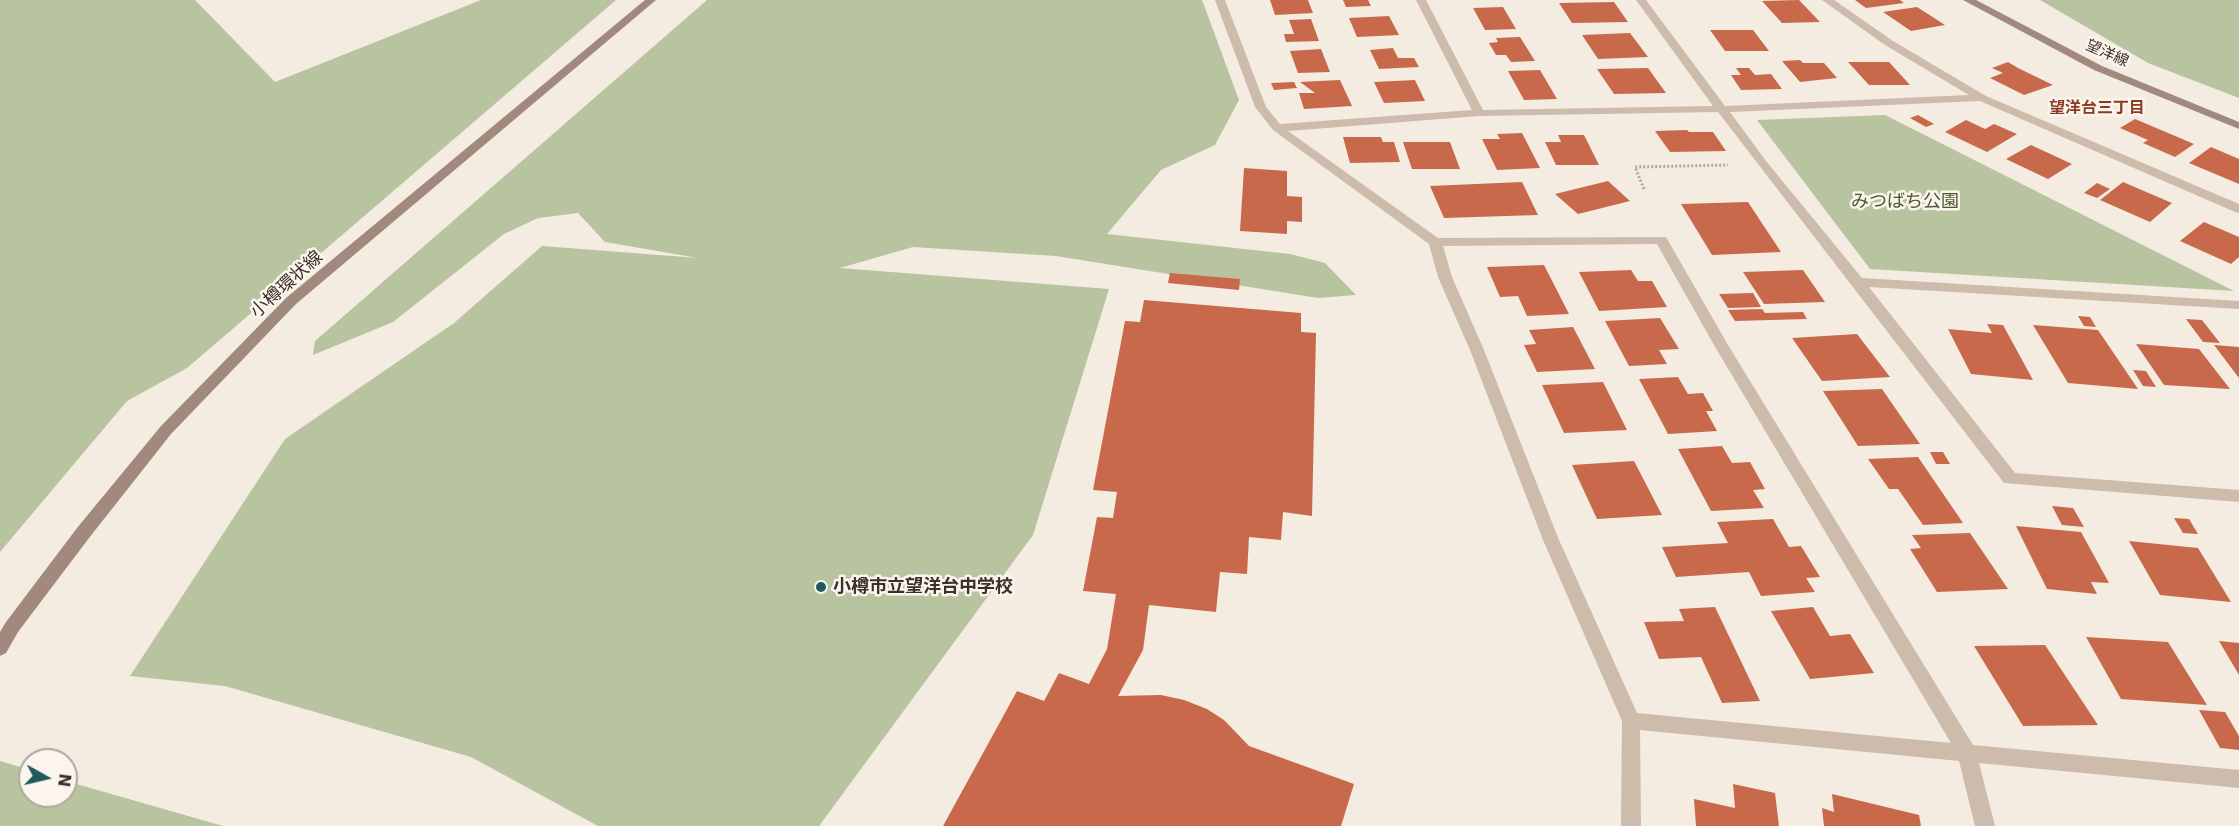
<!DOCTYPE html>
<meta charset="utf-8">
<style>
body{margin:0}
#map{position:relative;width:2239px;height:826px;overflow:hidden;background:#f4ebe1;font-family:"DejaVu Sans",sans-serif}
canvas{display:block}
.north{position:absolute;left:18px;top:748px;width:60px;height:60px;box-sizing:border-box;background:#fbf5ee;border:2px solid #aea6a0;border-radius:50%;rotate:98deg;font-size:16px;font-weight:700;line-height:24px;text-align:center;color:#3b302b}
.north::after{content:'';display:block;margin:auto;width:21px;height:27px;background:#1f5a5e;clip-path:polygon(50% 0,100% 100%,50% 72%,0 100%)}
</style>
<div id="map">
<canvas width="2239" height="826"></canvas>
<div class="north">N</div>
</div>
<script>
const ctx = document.querySelector('canvas').getContext('2d');
ctx.lineJoin = 'round';
function fillPath(path, color) { ctx.fillStyle = color; ctx.fill(path, 'evenodd'); }
const shape = rows => new Path2D(rows.map(r => 'M' + r).join(''));
function stroke(path, color, width, dash) { ctx.strokeStyle = color; ctx.lineWidth = width; ctx.lineCap = dash ? 'butt' : 'round'; ctx.setLineDash(dash || []); ctx.stroke(path); }
function write(font, color, halo, rows, align = 'center') {
  ctx.font = font + ' "DejaVu Sans","Noto Sans JP",sans-serif'; ctx.lineWidth = 5; ctx.setLineDash([]); ctx.textBaseline = 'middle'; ctx.strokeStyle = halo; ctx.fillStyle = color; for (const [text, x, y, turn = 0] of rows) {
    ctx.save(); ctx.translate(x, y); ctx.rotate((+turn || 0) * Math.PI / 180); ctx.textAlign = isNaN(turn) ? turn : align; if (halo) ctx.strokeText(text, 0, 0); ctx.fillText(text, 0, 0); ctx.restore();
  }
}
fillPath(shape([
 [0,0,195,0,275,82,481,0,616,0,187,368,127,401,0,552],
 [707,0,1202,0,1239,100,1215,145,1161,170,1107,234,1290,254,1325,263,1356,295,1318,298,1056,256,913,247,840,268,1109,289,1033,535,819,826,598,826,471,757,225,686,130,676,285,439,454,323,542,246,698,258,605,242,578,213,538,218,504,234,393,322,313,355,315,341],
 [2040,0,2239,0,2239,98,2148,63],
 [1885,115,2234,291,1870,269,1757,120],
 [0,761,30,770,30,796,66,796,66,781,223,826,0,826]
]), '#b8c4a0');
fillPath(shape([
 [1270,0,1308,0,1313,13,1275,15],
 [1343,0,1368,0,1371,6,1346,7],
 [1799,0,1820,22,1782,23,1762,1],
 [1855,0,1900,0,1904,3,1866,8],
 [1614,2,1628,22,1572,23,1559,3],
 [1503,7,1516,29,1485,30,1473,8],
 [1917,7,1945,25,1911,31,1883,12],
 [1389,16,1399,35,1357,37,1349,18],
 [1311,19,1319,41,1286,42,1284,34,1294,34,1289,20],
 [1710,30,1753,30,1769,51,1725,51],
 [1630,33,1648,57,1598,59,1582,35],
 [1520,37,1535,61,1511,62,1506,55,1496,55,1489,43,1498,42,1496,38],
 [1393,48,1398,58,1414,58,1419,67,1379,69,1370,50],
 [1321,49,1330,72,1298,73,1290,51],
 [1800,60,1803,63,1824,63,1837,78,1800,82,1782,61],
 [1848,62,1889,62,1910,85,1869,85],
 [2008,62,2018,68,2053,85,2024,95,1990,78,2003,73,1992,68],
 [1648,68,1666,93,1614,94,1597,69],
 [1736,68,1749,68,1755,75,1771,74,1782,89,1741,90,1731,75,1741,75],
 [1540,70,1557,99,1524,100,1508,71],
 [1340,80,1352,106,1304,109,1299,93,1315,93,1300,82],
 [1415,80,1425,101,1384,103,1374,82],
 [1294,82,1297,88,1274,90,1271,83],
 [1918,115,1934,124,1926,127,1910,118],
 [2135,119,2194,144,2175,157,2143,143,2148,140,2120,128],
 [1966,120,1985,129,1994,124,2017,134,1987,152,1945,132],
 [1687,130,1689,132,1713,132,1726,151,1670,152,1655,131],
 [1522,133,1540,168,1497,170,1482,139,1500,139,1497,134],
 [1558,135,1584,135,1599,165,1556,165,1545,142,1561,142],
 [1343,137,1381,137,1383,142,1394,142,1400,162,1350,163],
 [1403,142,1450,142,1460,169,1412,169],
 [2031,145,2072,164,2048,179,2006,159],
 [2211,147,2239,159,2239,184,2189,163],
 [1244,168,1287,171,1287,196,1302,197,1302,222,1287,221,1287,234,1240,231],
 [1608,181,1630,201,1578,214,1555,194],
 [1522,182,1538,215,1444,218,1430,186],
 [2123,182,2172,203,2150,222,2100,200],
 [2097,183,2110,189,2097,198,2084,193],
 [1748,202,1781,252,1712,255,1681,204],
 [2204,222,2239,237,2239,257,2231,264,2180,241],
 [1544,265,1569,314,1527,316,1518,296,1500,297,1487,267],
 [1631,270,1638,281,1652,281,1667,307,1599,311,1579,272],
 [1803,270,1825,302,1764,304,1743,272],
 [1170,273,1240,279,1239,290,1168,283],
 [1753,293,1761,307,1728,308,1719,294],
 [1144,300,1301,313,1301,332,1316,333,1312,516,1283,512,1281,540,1249,537,1247,574,1220,572,1216,612,1149,605,1143,650,1118,696,1161,695,1184,700,1207,709,1224,720,1249,746,1354,784,1341,826,943,826,1017,691,1044,701,1059,673,1089,684,1107,649,1116,594,1083,591,1097,517,1113,518,1117,492,1093,490,1125,321,1140,322],
 [1762,309,1765,313,1803,312,1807,319,1735,321,1728,310],
 [2078,316,2090,317,2096,327,2084,326],
 [1660,318,1679,349,1659,350,1667,364,1629,366,1605,321],
 [2186,319,2202,320,2220,343,2203,342],
 [1987,324,2003,325,2033,380,1971,374,1948,329,1992,333],
 [2033,325,2098,330,2138,389,2068,383],
 [1573,327,1595,369,1537,372,1524,345,1536,344,1529,330],
 [1857,334,1890,377,1822,381,1792,338],
 [2136,344,2199,349,2230,389,2164,385],
 [2214,345,2239,347,2239,378],
 [2133,370,2146,371,2156,387,2143,386],
 [1678,377,1688,394,1703,393,1713,411,1706,411,1717,431,1668,434,1639,379],
 [1603,382,1627,430,1564,433,1542,385],
 [1882,389,1920,444,1858,446,1823,391],
 [1722,446,1732,463,1750,462,1765,489,1753,490,1764,508,1711,511,1678,449],
 [1930,452,1943,452,1950,464,1936,464],
 [1918,457,1963,523,1923,525,1898,489,1889,489,1868,459],
 [1634,461,1662,515,1597,519,1572,465],
 [2052,506,2073,508,2084,527,2062,525],
 [2174,518,2189,519,2198,534,2183,533],
 [1773,519,1789,547,1801,546,1820,577,1806,578,1815,592,1761,596,1749,572,1676,577,1662,547,1728,543,1717,522],
 [2016,526,2081,532,2109,583,2091,582,2097,594,2047,589],
 [1970,533,2008,589,1937,592,1910,549,1921,548,1912,535],
 [2129,541,2198,548,2231,602,2160,595],
 [1715,607,1760,701,1722,703,1701,657,1659,659,1644,622,1684,621,1679,609],
 [1813,607,1830,636,1850,634,1874,673,1810,679,1771,611],
 [2086,637,2168,642,2207,705,2121,699],
 [2219,641,2239,643,2239,675],
 [2045,645,2098,725,2023,726,1974,646],
 [2199,710,2225,712,2239,736,2239,750,2220,748],
 [1733,784,1775,793,1779,826,1696,826,1694,799,1735,808],
 [1832,794,1919,815,1921,826,1824,826,1822,808,1834,812]
]), '#c8694b');
stroke(shape([
 [1644,189,1635,167,1728,165]
]), '#b9a596', 3, [2, 2]);
fillPath(shape([
 [1215,0,1225,0,1266,107,1280,124,1472,110,1416,0,1426,0,1483,110,1713,106,1636,0,1646,0,1725,106,1969,95,1885,45,1822,0,1834,0,1893,41,1986,96,2239,204,2239,213,2235,212,1980,101,1730,112,1766,161,1862,278,2239,301,2239,309,1869,287,2015,473,2239,490,2239,502,2004,483,1718,112,1479,116,1288,131,1438,238,1666,237,1728,345,1973,745,2239,770,2239,788,1979,763,1995,826,1975,826,1959,761,1640,730,1641,826,1621,826,1622,721,1543,540,1470,350,1438,277,1429,244,1273,130,1255,107,1215,0],
 [1657,244,1714,345,1951,743,1637,713,1559,540,1484,350,1452,277,1443,246,1657,244]
]), '#cdbbac');
fillPath(shape([
 [645,0,656,0,296,304,171,434,89,538,18,632,6,653,0,656,0,632,6,622,77,528,161,426,286,298,645,0],
 [1963,0,1976,0,2102,66,2239,122,2239,129,2094,70,1963,0]
]), '#a18a7d');
for (const [x, y, r, color] of [
 [821,587,6,"#1f5a5e"]
]) { const dot = new Path2D(); dot.arc(x, y, r, 0, 2 * Math.PI); ctx.fillStyle = color; ctx.fill(dot); stroke(dot, '#fbf5ee', 2); }
write('15px', '#3b302b', '#fbf5ee', [
 ["望洋線",2107,54,24]
]);
write('bold 16px', '#8c3b22', '#fbf5ee', [
 ["望洋台三丁目",2097,109]
]);
write('18px', '#4a5a2e', '#fbf5ee', [
 ["みつばち公園",1905,202]
]);
write('18px', '#3b302b', '#fbf5ee', [
 ["小樽環状線",287,285,-42]
]);
write('bold 18px', '#3b302b', '#fbf5ee', [
 ["小樽市立望洋台中学校",833,587]
], 'left');
</script>
